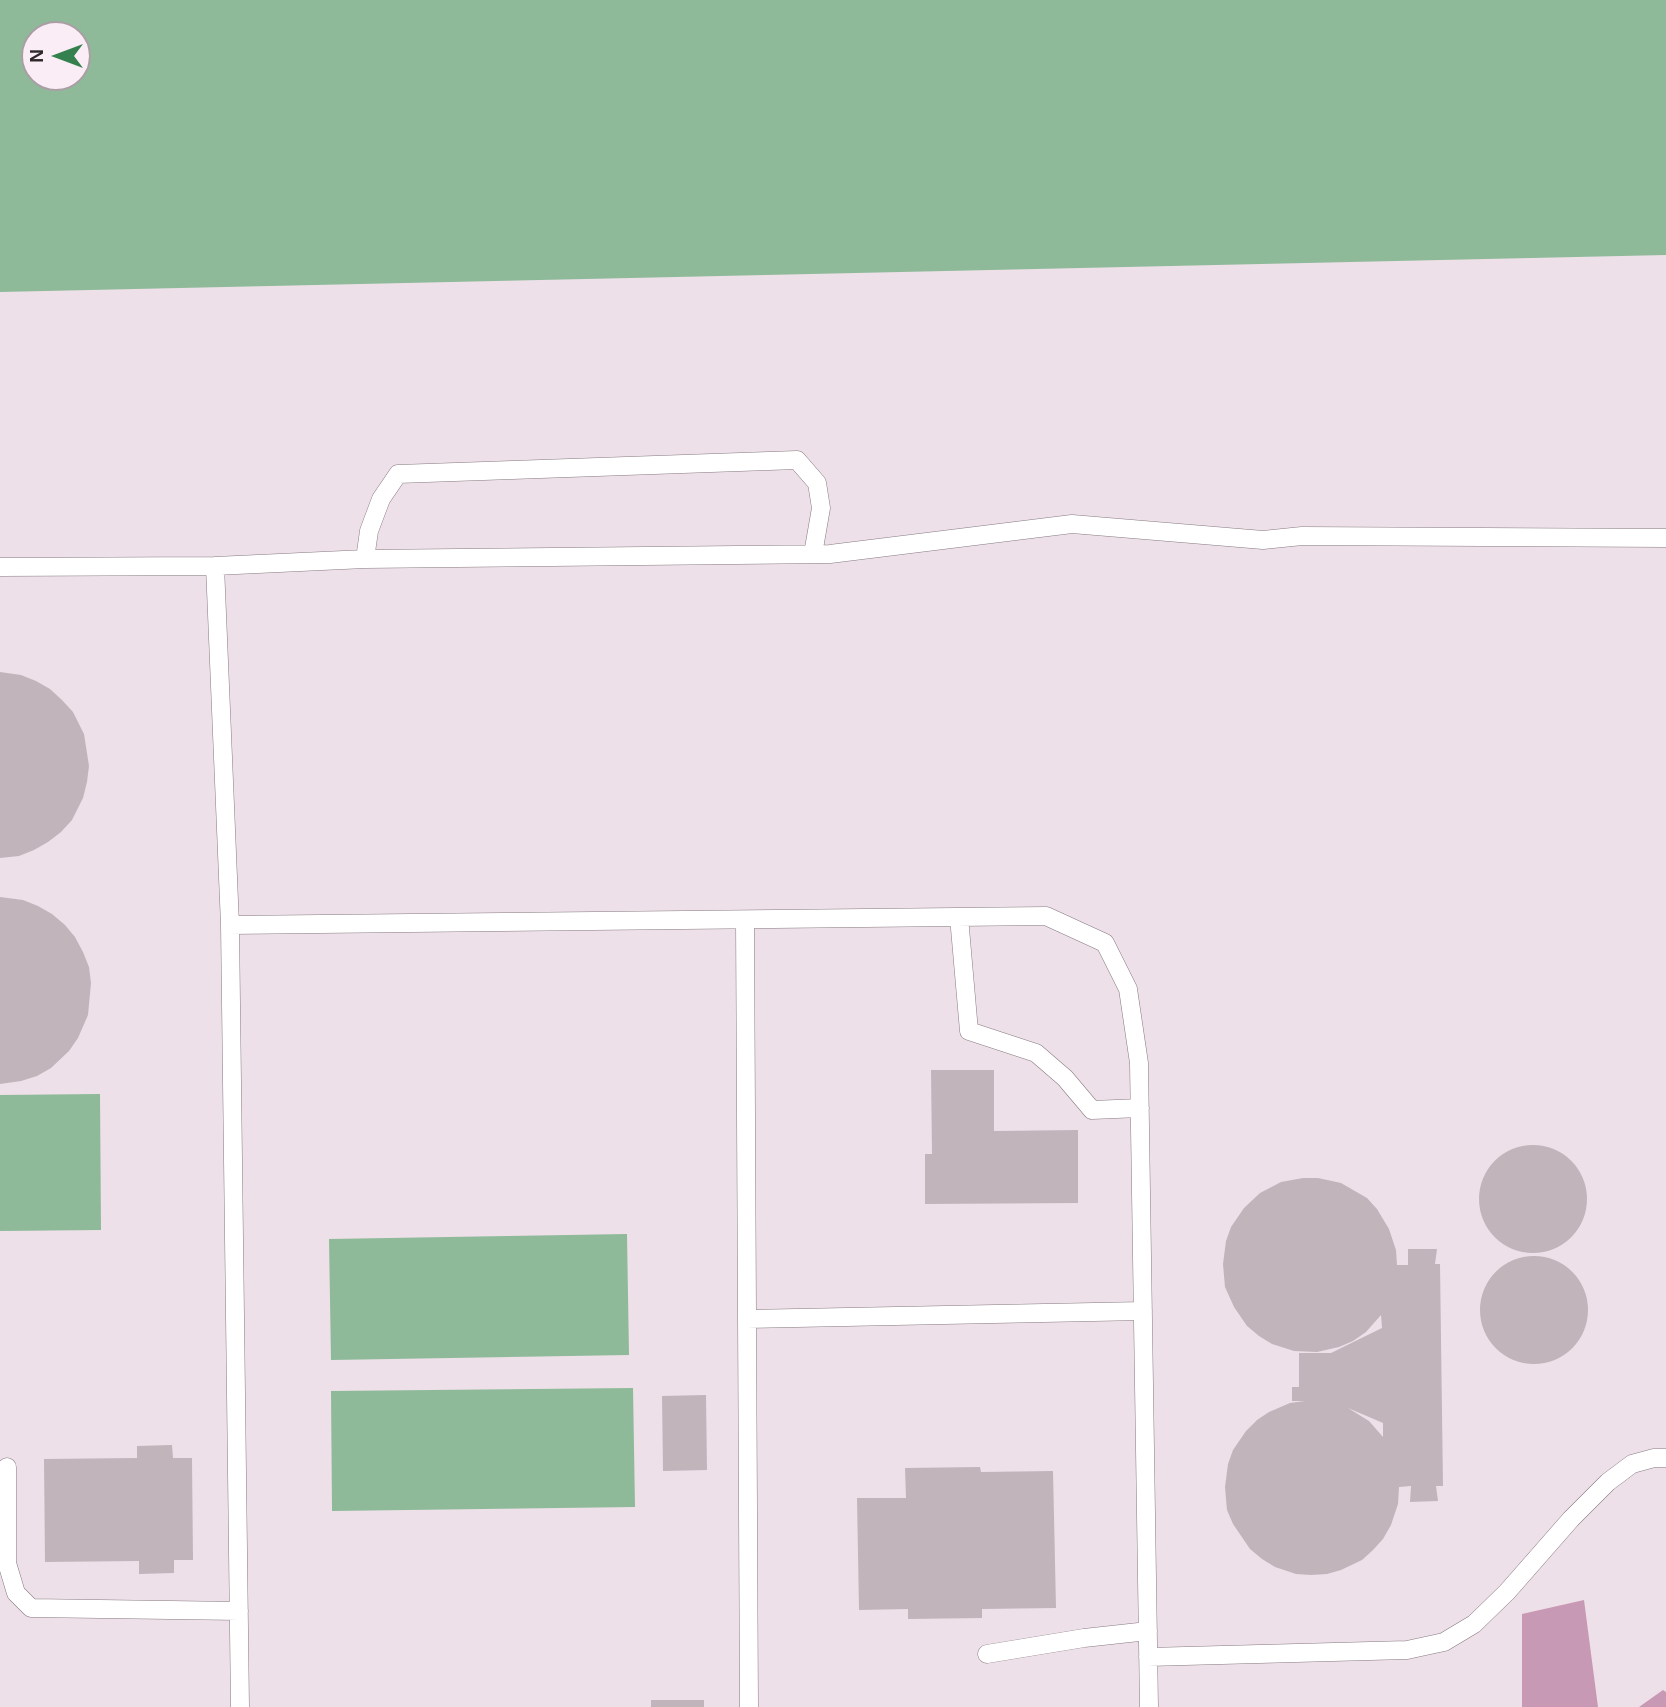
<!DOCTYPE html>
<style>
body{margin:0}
#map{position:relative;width:1666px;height:1707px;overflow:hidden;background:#eee0e8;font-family:Helvetica,sans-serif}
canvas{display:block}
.north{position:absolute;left:21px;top:21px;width:70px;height:70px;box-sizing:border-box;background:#fbedf5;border:2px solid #a99ea4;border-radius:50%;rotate:270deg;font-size:19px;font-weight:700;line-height:28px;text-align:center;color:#2e282b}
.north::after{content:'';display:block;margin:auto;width:24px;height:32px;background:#34804e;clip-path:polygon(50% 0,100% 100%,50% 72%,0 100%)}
</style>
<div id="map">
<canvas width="1666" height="1707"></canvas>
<div class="north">N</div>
</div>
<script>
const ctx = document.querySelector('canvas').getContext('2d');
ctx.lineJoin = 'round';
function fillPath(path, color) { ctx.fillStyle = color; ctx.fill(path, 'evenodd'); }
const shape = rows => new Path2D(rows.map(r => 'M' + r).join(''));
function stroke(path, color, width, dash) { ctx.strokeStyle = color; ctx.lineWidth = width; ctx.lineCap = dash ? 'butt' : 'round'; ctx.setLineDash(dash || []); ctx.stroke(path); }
fillPath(shape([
 [1584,1600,1598,1707,1522,1707,1522,1614],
 [1663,1690,1666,1692,1666,1707,1639,1707]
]), '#c899b4');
fillPath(shape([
 [0,0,1666,0,1666,255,0,292],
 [35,35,77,35,77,77,35,77],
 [100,1094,101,1230,0,1231,0,1095],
 [627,1234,629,1355,331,1360,329,1239],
 [633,1388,635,1507,332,1511,331,1391]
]), '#8eba99');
fillPath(shape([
 [0,672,21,675,36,681,50,689,62,700,73,712,84,734,89,766,87,782,83,798,72,820,61,832,48,842,34,850,19,856,0,858],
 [0,897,23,900,38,906,52,914,65,925,75,937,83,952,89,967,91,983,88,1015,78,1038,69,1051,51,1068,37,1076,21,1081,0,1084],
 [931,1070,994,1070,994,1131,1078,1130,1078,1203,925,1204,925,1154,932,1154],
 '1479 1199a54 54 0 1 1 108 0a54 54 0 1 1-108 0Z',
 [1303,1178,1318,1178,1341,1183,1367,1198,1377,1209,1389,1229,1396,1250,1397,1265,1408,1265,1408,1249,1437,1249,1435,1264,1440,1264,1443,1486,1436,1486,1438,1501,1410,1502,1411,1486,1399,1487,1398,1504,1391,1525,1383,1539,1373,1550,1362,1560,1341,1570,1327,1574,1311,1575,1296,1574,1275,1567,1262,1559,1250,1549,1233,1524,1227,1510,1225,1487,1228,1464,1233,1450,1246,1431,1257,1420,1269,1412,1290,1403,1305,1401,1292,1401,1292,1387,1299,1387,1299,1353,1331,1353,1382,1328,1381,1315,1366,1332,1353,1341,1339,1347,1317,1352,1294,1351,1272,1344,1259,1336,1247,1326,1234,1307,1225,1287,1223,1264,1226,1241,1231,1227,1244,1208,1260,1193,1281,1182],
 [1348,1408,1383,1423,1383,1437,1369,1421],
 '1480 1310a54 54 0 1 1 108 0a54 54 0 1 1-108 0Z',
 [706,1395,707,1470,663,1471,662,1396],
 [172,1445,173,1458,192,1458,193,1560,174,1560,174,1573,139,1574,139,1561,45,1562,44,1459,137,1458,137,1446],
 [980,1467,981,1472,1053,1471,1056,1608,982,1609,982,1618,908,1619,908,1609,859,1610,857,1498,906,1498,905,1468],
 [651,1700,704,1700,704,1707,651,1707]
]), '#c1b4bb');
const lane = shape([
 [365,559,369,531,381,499,398,474,797,460,817,483,821,508,813,554],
 [215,566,365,559,830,554,1072,524,1263,540,1302,536,1666,538],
 [0,567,215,566,230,925,240,1707],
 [959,917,969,1031,1036,1053,1065,1078,1092,1110,1140,1108],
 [745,920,749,1707],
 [230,925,1046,916,1105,943,1128,989,1139,1063,1149,1707],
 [747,1319,1143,1311],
 [7,1467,7,1563,16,1593,31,1608,239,1611],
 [987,1654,1084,1638,1148,1631],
 [1148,1657,1407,1650,1444,1642,1474,1624,1507,1592,1571,1519,1608,1482,1632,1464,1654,1458,1666,1458]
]);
stroke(lane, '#867a80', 19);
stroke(lane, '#fff', 18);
</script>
